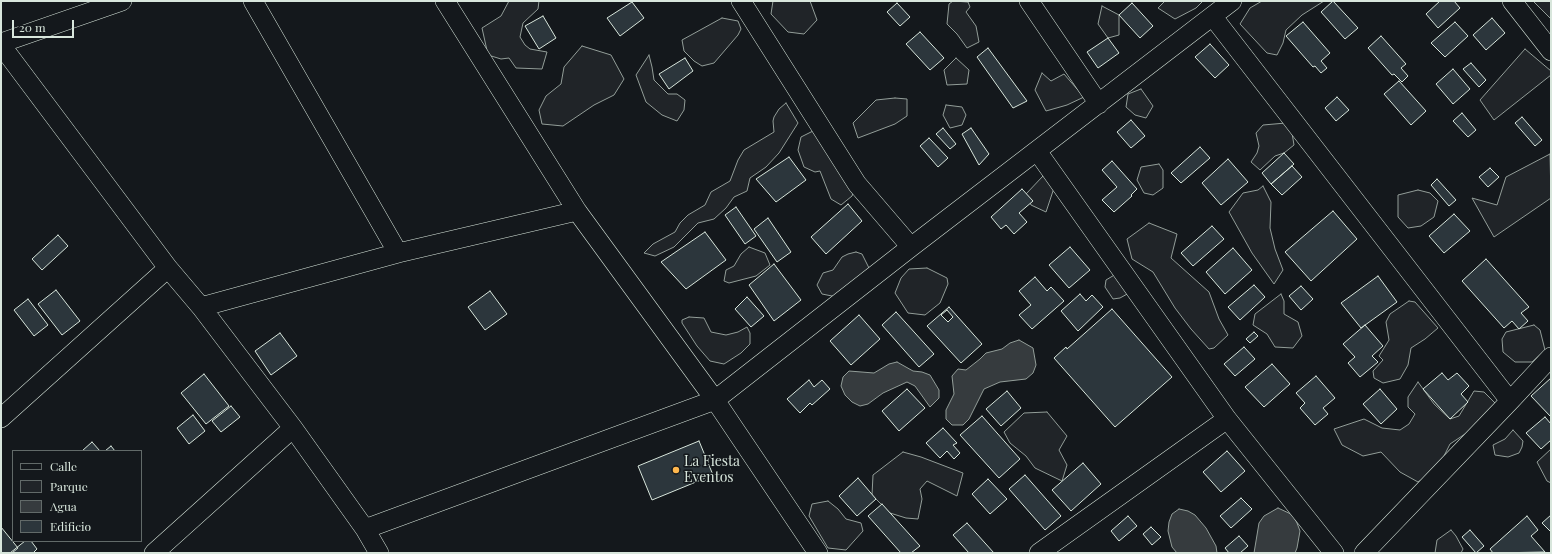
<!DOCTYPE html>
<style>
body{margin:0}
#map{position:relative;width:1552px;height:554px;overflow:hidden;background:#14181c;font-family:"Playfair Display",serif}
canvas{display:block}
.frame{position:absolute;inset:0;border:2px solid #d8e6dc;pointer-events:none}
.legend{position:absolute;left:12px;top:450px;width:130px;height:92px;box-sizing:border-box;background:#14181c;border:1px solid #626a69;margin:0;padding:5px 7px;list-style:none;font-size:12px;color:#d8e6dc}
.legend li{display:flex;align-items:center;gap:8px;height:20px}
.legend b{width:20px;border:1px solid #626a69}
.scale{position:absolute;left:12px;top:20px;width:62px;height:18px;box-sizing:border-box;border:2px solid #d8e6dc;border-top:0;padding-left:5px;font-size:12px;line-height:14px;white-space:nowrap;color:#d8e6dc;-webkit-text-stroke:3px #14181c;paint-order:stroke}
</style>
<div id="map">
<canvas width="1552" height="554"></canvas>
<div class="frame"></div>
<ul class="legend">
<li><b style="height:5px;background:#14181c"></b>Calle</li>
<li><b style="height:11px;background:#202428"></b>Parque</li>
<li><b style="height:11px;background:#363b3e"></b>Agua</li>
<li><b style="height:11px;background:#2c363c"></b>Edificio</li>
</ul>
<div class="scale">20 m</div>
</div>
<script>
const ctx = document.querySelector('canvas').getContext('2d');
ctx.lineJoin = 'round';
function fillPath(path, color) { ctx.fillStyle = color; ctx.fill(path, 'evenodd'); }
const shape = rows => new Path2D(rows.map(r => 'M' + r).join(''));
function stroke(path, color, width, dash) { ctx.strokeStyle = color; ctx.lineWidth = width; ctx.lineCap = dash ? 'butt' : 'round'; ctx.setLineDash(dash || []); ctx.stroke(path); }
function write(font, color, halo, rows, align = 'center') {
  ctx.font = font + ' "Playfair Display",serif'; ctx.lineWidth = 3; ctx.setLineDash([]); ctx.textBaseline = 'middle'; ctx.strokeStyle = halo; ctx.fillStyle = color; for (const [text, x, y, turn = 0] of rows) {
    ctx.save(); ctx.translate(x, y); ctx.rotate((+turn || 0) * Math.PI / 180); ctx.textAlign = isNaN(turn) ? turn : align; if (halo) ctx.strokeText(text, 0, 0); ctx.fillText(text, 0, 0); ctx.restore();
  }
}
const green = shape([
 [509,1,539,1,538,9,523,23,520,37,525,45,530,49,547,52,542,69,516,68,509,58,501,59,488,55,482,28,501,16,509,1],
 [773,1,810,1,817,20,804,34,788,32,771,14,773,1],
 [953,1,968,2,970,7,966,12,976,26,979,42,967,48,957,34,947,24,949,4,953,1],
 [1165,1,1203,1,1196,8,1175,19,1158,8,1165,1],
 [1262,1,1324,1,1302,15,1286,30,1283,43,1277,55,1267,53,1240,24,1250,8,1262,1],
 [1533,1,1551,1,1551,19,1533,1],
 [1102,6,1119,15,1119,35,1108,38,1098,24,1102,6],
 [722,18,738,21,741,29,738,35,714,63,702,66,694,61,684,51,682,40,722,18],
 [582,46,611,55,624,79,614,95,594,105,563,126,542,124,539,110,546,96,561,84,564,67,582,46],
 [1525,49,1551,71,1551,75,1494,120,1480,100,1525,49],
 [649,55,652,67,654,80,668,94,677,94,685,100,684,110,677,121,662,115,646,102,636,75,649,55],
 [956,58,969,70,967,84,947,85,944,70,956,58],
 [1042,73,1051,81,1064,74,1084,97,1067,105,1046,111,1035,90,1042,73],
 [1141,89,1153,106,1146,118,1135,115,1126,107,1128,94,1141,89],
 [895,98,907,99,907,116,895,124,858,138,853,123,876,100,895,98],
 [786,103,798,123,779,153,766,167,750,178,747,191,734,197,726,208,714,219,698,223,674,247,655,256,644,253,653,244,675,232,680,223,688,215,705,205,711,192,730,181,738,160,744,150,774,132,773,121,774,117,779,109,786,103],
 [946,105,962,107,966,115,962,125,950,128,943,115,946,105],
 [1286,123,1292,133,1294,145,1284,153,1275,156,1260,170,1251,162,1257,153,1259,146,1256,133,1263,125,1286,123],
 [813,131,857,184,852,196,841,205,831,199,820,171,815,172,804,167,798,150,801,137,813,131],
 [1550,154,1551,198,1494,237,1472,198,1497,205,1506,177,1550,154],
 [1159,164,1163,170,1163,188,1153,195,1144,193,1137,180,1141,167,1159,164],
 [1043,176,1054,188,1046,212,1031,205,1026,194,1043,176],
 [1263,186,1271,202,1270,228,1275,249,1283,270,1274,284,1252,253,1229,212,1243,193,1258,190,1263,186],
 [1418,190,1430,193,1438,201,1434,217,1421,226,1408,228,1398,217,1398,195,1418,190],
 [1149,223,1177,234,1171,258,1209,292,1219,319,1228,335,1214,348,1209,349,1191,329,1175,308,1153,272,1132,259,1127,239,1149,223],
 [749,247,765,253,770,265,756,276,729,283,724,281,726,270,734,266,741,254,749,247],
 [856,252,862,254,869,268,837,297,822,294,817,285,823,273,833,270,842,257,848,254,856,252],
 [927,268,947,278,948,284,940,303,925,315,908,313,895,293,901,278,909,269,927,268],
 [1116,274,1129,293,1120,298,1113,299,1105,287,1106,280,1116,274],
 [1281,294,1284,301,1284,314,1298,322,1302,336,1293,348,1275,347,1267,334,1253,325,1255,314,1281,294],
 [1409,301,1415,302,1438,328,1425,339,1411,348,1408,365,1400,379,1383,383,1374,378,1373,371,1383,360,1379,356,1389,340,1386,322,1390,314,1409,301],
 [689,317,704,318,711,332,726,335,738,332,747,327,750,333,750,344,741,353,724,364,710,361,697,346,682,323,682,320,689,317],
 [1534,325,1540,330,1545,350,1532,362,1515,362,1503,352,1502,339,1506,332,1534,325],
 [1418,382,1434,404,1450,419,1459,416,1474,391,1484,392,1495,403,1471,430,1450,444,1437,470,1418,482,1400,472,1381,452,1363,456,1342,445,1334,429,1364,419,1382,428,1400,430,1409,424,1415,414,1408,407,1408,397,1418,382],
 [1047,412,1067,436,1059,450,1067,465,1062,481,1035,468,1026,456,1010,443,1004,432,1024,413,1047,412],
 [1513,430,1523,441,1522,447,1519,453,1508,457,1495,455,1493,445,1505,439,1513,430],
 [1551,449,1551,483,1547,481,1537,462,1551,449],
 [903,452,921,457,963,473,957,496,927,481,920,489,922,499,918,519,906,518,890,513,872,495,873,475,903,452],
 [828,501,838,509,846,519,861,523,863,531,846,550,828,548,809,516,812,504,828,501],
 [1451,530,1456,536,1463,549,1461,553,1435,553,1437,540,1451,530]
]);
fillPath(green, '#202428');
stroke(green, '#939e99', 1);
const water = shape([
 [1019,340,1033,348,1036,365,1033,373,1026,379,1000,382,984,389,969,419,963,425,952,425,946,419,946,410,954,394,952,376,958,369,966,370,980,359,986,353,1002,349,1010,343,1019,340],
 [897,362,913,371,922,372,930,375,939,390,939,398,930,407,915,386,907,382,883,393,868,404,860,406,852,402,845,395,841,386,843,377,849,371,874,373,889,364,897,362],
 [1278,508,1293,515,1297,523,1300,531,1297,548,1295,553,1254,553,1259,523,1264,516,1278,508],
 [1179,509,1188,511,1195,515,1206,528,1216,546,1217,553,1177,553,1172,547,1168,531,1169,522,1172,514,1179,509]
]);
fillPath(water, '#363b3e');
stroke(water, '#939e99', 1);
const building = shape([
 [1333,1,1358,28,1345,39,1321,12,1333,1],
 [1440,1,1454,1,1460,8,1438,28,1426,14,1440,1],
 [632,2,644,18,620,36,607,18,632,2],
 [897,3,910,17,900,26,887,12,897,3],
 [1132,3,1153,26,1140,38,1119,15,1132,3],
 [543,16,556,38,539,49,525,26,543,16],
 [1492,18,1505,33,1486,50,1473,35,1492,18],
 [1303,22,1330,53,1321,61,1327,68,1321,73,1315,66,1313,67,1286,36,1303,22],
 [1455,22,1468,36,1445,57,1431,43,1455,22],
 [920,32,944,58,930,70,906,44,920,32],
 [1381,36,1406,64,1401,68,1408,76,1402,82,1394,74,1392,75,1368,48,1381,36],
 [1108,38,1119,53,1098,68,1087,52,1108,38],
 [1210,44,1229,65,1215,78,1195,57,1210,44],
 [988,48,1027,101,1013,108,977,57,988,48],
 [685,58,693,71,669,89,659,74,685,58],
 [1471,63,1486,80,1479,87,1463,69,1471,63],
 [1453,69,1470,89,1453,104,1436,84,1453,69],
 [1399,81,1426,111,1411,125,1384,94,1399,81],
 [1337,97,1349,110,1336,121,1325,108,1337,97],
 [1462,113,1476,130,1468,137,1453,121,1462,113],
 [1522,117,1542,140,1535,146,1515,123,1522,117],
 [1131,120,1145,136,1131,148,1117,132,1131,120],
 [943,128,956,144,950,149,936,134,943,128],
 [971,128,989,154,979,165,962,134,971,128],
 [929,138,948,158,938,167,920,146,929,138],
 [1200,147,1210,158,1181,183,1171,173,1200,147],
 [1284,153,1294,164,1271,184,1262,173,1284,153],
 [789,157,806,180,776,202,756,179,789,157],
 [1228,159,1248,182,1221,205,1202,183,1228,159],
 [1112,161,1137,189,1131,195,1132,196,1114,212,1102,200,1117,187,1102,170,1112,161],
 [1292,166,1302,177,1282,195,1271,184,1292,166],
 [1490,168,1499,177,1488,187,1479,177,1490,168],
 [1437,179,1456,200,1449,206,1431,185,1437,179],
 [1022,189,1033,201,1019,213,1027,222,1014,234,1006,225,1001,229,991,217,1022,189],
 [848,204,862,221,826,254,811,237,848,204],
 [736,207,756,236,745,244,725,215,736,207],
 [1333,211,1357,239,1311,281,1285,252,1333,211],
 [1454,214,1470,231,1444,253,1429,236,1454,214],
 [768,218,791,252,777,262,754,229,768,218],
 [1212,226,1224,239,1193,266,1181,253,1212,226],
 [705,232,726,260,686,289,661,262,705,232],
 [58,235,68,246,42,270,32,259,58,235],
 [1070,247,1090,270,1069,288,1049,265,1070,247],
 [1233,248,1252,270,1225,294,1206,272,1233,248],
 [1486,259,1529,307,1521,313,1528,321,1519,329,1512,321,1504,328,1462,281,1486,259],
 [774,264,801,300,774,321,749,285,774,264],
 [1378,276,1397,302,1361,328,1341,303,1378,276],
 [1035,277,1047,291,1051,287,1064,301,1032,329,1019,315,1031,305,1019,291,1035,277],
 [1254,285,1265,297,1240,320,1228,307,1254,285],
 [1301,286,1313,299,1301,310,1289,296,1301,286],
 [56,290,80,321,62,335,38,304,56,290],
 [490,291,507,314,485,330,468,307,490,291],
 [1080,294,1086,301,1092,295,1103,307,1078,331,1061,311,1080,294],
 [747,297,764,316,751,327,735,309,747,297],
 [28,299,48,325,34,336,14,310,28,299],
 [949,307,982,344,961,363,927,326,949,307],
 [947,310,953,317,948,322,941,315,947,310],
 [1112,309,1172,377,1115,427,1054,358,1066,347,1067,349,1112,309],
 [896,312,934,354,919,367,882,325,896,312],
 [859,315,880,339,851,365,830,341,859,315],
 [1365,325,1383,346,1372,356,1378,362,1360,377,1348,363,1355,357,1343,344,1365,325],
 [1254,332,1258,336,1250,343,1246,339,1254,332],
 [280,333,297,356,271,375,255,351,280,333],
 [1244,347,1255,359,1235,376,1224,364,1244,347],
 [1272,364,1290,384,1264,407,1245,387,1272,364],
 [1442,373,1448,380,1457,373,1469,386,1461,394,1468,402,1450,419,1423,389,1442,373],
 [204,374,229,406,206,424,181,393,204,374],
 [1316,376,1335,398,1323,408,1328,414,1315,425,1300,408,1305,403,1296,393,1316,376],
 [1551,378,1551,417,1531,396,1551,378],
 [809,380,814,387,822,380,830,389,812,405,810,403,800,413,787,399,809,380],
 [907,389,925,408,899,431,882,411,907,389],
 [1380,389,1397,409,1381,424,1363,404,1380,389],
 [1007,391,1021,408,1001,426,986,409,1007,391],
 [231,406,240,417,221,432,212,421,231,406],
 [193,415,205,431,189,444,177,428,193,415],
 [982,416,1020,459,999,478,960,435,982,416],
 [1545,417,1551,424,1551,440,1541,449,1526,433,1545,417],
 [943,428,957,443,953,445,960,453,954,459,947,451,940,458,926,443,943,428],
 [699,441,713,475,652,500,638,466,699,441],
 [92,442,100,451,82,451,92,442],
 [111,446,115,451,105,451,111,446],
 [1227,451,1245,471,1221,492,1203,472,1227,451],
 [1083,463,1101,484,1071,511,1052,490,1083,463],
 [1025,475,1061,516,1045,530,1009,489,1025,475],
 [858,478,876,499,857,516,839,496,858,478],
 [988,479,1007,499,990,514,972,494,988,479],
 [1241,498,1252,509,1231,528,1220,516,1241,498],
 [882,504,920,546,911,553,901,553,868,516,882,504],
 [1551,515,1551,532,1542,523,1551,515],
 [1128,516,1137,526,1119,541,1111,531,1128,516],
 [1527,516,1538,530,1531,536,1545,552,1493,553,1490,549,1527,516],
 [967,523,994,553,969,553,953,535,967,523],
 [1,527,18,548,12,553,1,553,1,527],
 [1151,527,1161,537,1152,545,1143,534,1151,527],
 [1470,530,1484,546,1476,553,1462,537,1470,530],
 [1239,536,1248,546,1240,553,1229,553,1225,548,1239,536],
 [25,541,31,541,37,549,33,553,10,553,25,541]
]);
fillPath(building, '#2c363c');
stroke(building, '#d8e6dc', 1);
const minor = shape([
 [253,1,398,253],
 [445,1,577,211,715,400,818,553],
 [741,1,857,184,911,247],
 [1029,1,1099,104],
 [1512,1,1551,51],
 [1213,17,1510,401],
 [1,43,122,1],
 [1,45,168,268,201,307,293,428,365,529,379,553],
 [1037,151,1227,419,1334,553],
 [201,307,398,253,577,211],
 [1,418,168,268],
 [365,529,715,400,911,247,1232,1],
 [154,553,293,428],
 [1039,553,1227,419],
 [1364,553,1510,401,1551,357]
]);
stroke(minor, '#d8e6dc', 20);
stroke(minor, '#14181c', 19);
for (const [x, y, r, color] of [
 [676,470,4,"#ffb74d"]
]) { const dot = new Path2D(); dot.arc(x, y, r, 0, 2 * Math.PI); ctx.fillStyle = color; ctx.fill(dot); stroke(dot, '#14181c', 1.5); }
write('14px', '#d8e6dc', '#14181c', [
 ["La Fiesta",684,462],
 ["Eventos",684,478]
], 'left');
</script>
